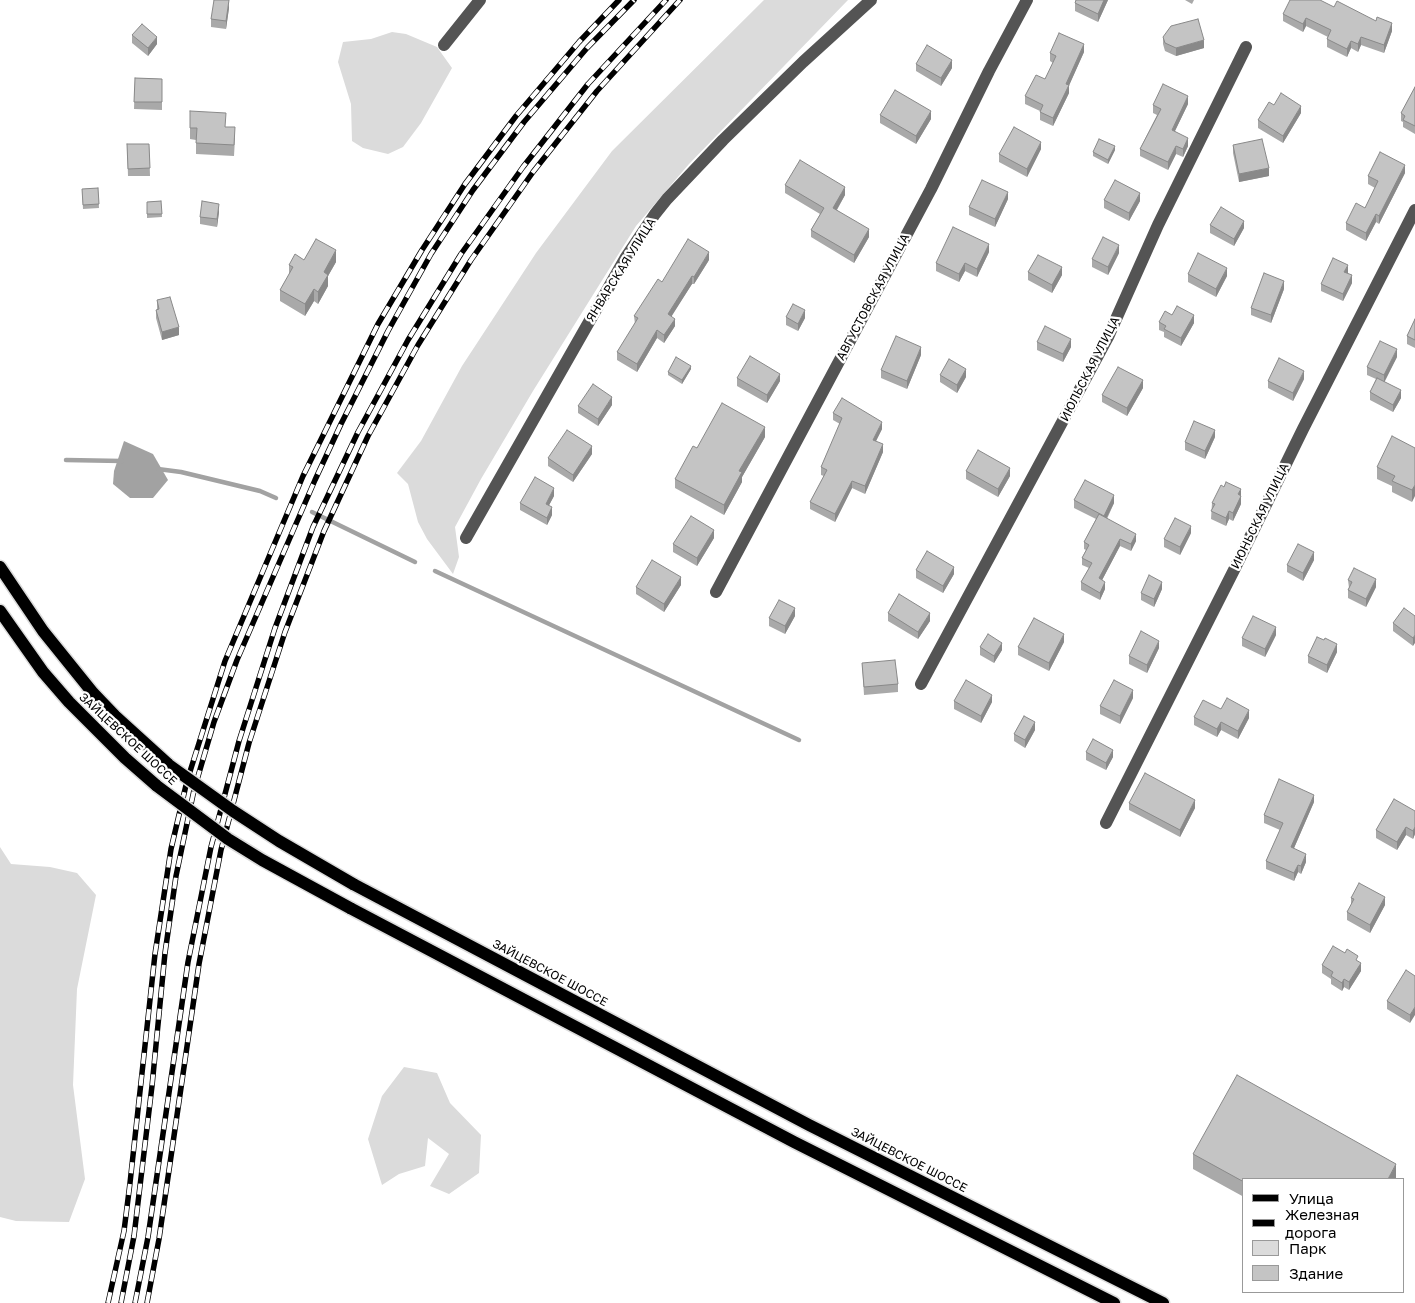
<!DOCTYPE html>
<meta charset="utf-8">
<style>
body{margin:0}
#map{position:relative;width:1415px;height:1303px;overflow:hidden;background:#fff;font-family:"Golos Text",sans-serif}
canvas{display:block}
.legend{position:absolute;left:1242px;top:1178px;width:162px;height:115px;box-sizing:border-box;background:#fff;border:1px solid #999;margin:0;padding:6px 9px;list-style:none;font-size:15px;color:#000}
.legend li{display:flex;align-items:center;gap:10px;height:25px}
.legend b{width:25px;border:1px solid #999}
</style>
<div id="map">
<canvas width="1415" height="1303"></canvas>
<ul class="legend">
<li><b style="height:6px;background:#000"></b>Улица</li>
<li><b style="height:6px;background:#000"></b>Железная дорога</li>
<li><b style="height:14px;background:#dbdbdb"></b>Парк</li>
<li><b style="height:14px;background:#c4c4c4"></b>Здание</li>
</ul>
</div>
<script>
const ctx = document.querySelector('canvas').getContext('2d');
ctx.lineJoin = 'round';
function fillPath(path, color) { ctx.fillStyle = color; ctx.fill(path, 'evenodd'); }
const shape = rows => new Path2D(rows.map(r => 'M' + r).join(''));
function stroke(path, color, width, dash) { ctx.strokeStyle = color; ctx.lineWidth = width; ctx.lineCap = dash ? 'butt' : 'round'; ctx.setLineDash(dash || []); ctx.stroke(path); }
function write(font, color, halo, rows, align = 'center') {
  ctx.font = font + ' "Golos Text",sans-serif'; ctx.lineWidth = 4.5; ctx.setLineDash([]); ctx.textBaseline = 'middle'; ctx.strokeStyle = halo; ctx.fillStyle = color; for (const [text, x, y, turn = 0] of rows) {
    ctx.save(); ctx.translate(x, y); ctx.rotate((+turn || 0) * Math.PI / 180); ctx.textAlign = isNaN(turn) ? turn : align; if (halo) ctx.strokeText(text, 0, 0); ctx.fillText(text, 0, 0); ctx.restore();
  }
}
fillPath(shape([
 [764,0,848,0,689,164,636,226,533,391,481,479,455,527,459,557,453,574,427,539,418,522,408,484,397,473,421,441,462,366,536,253,612,151],
 [392,32,406,34,437,47,452,68,421,123,403,147,388,154,363,148,352,141,351,104,338,62,343,42,371,39],
 [0,847,11,864,50,867,77,873,96,895,77,989,73,1085,85,1179,69,1222,16,1221,0,1217],
 [404,1067,437,1073,450,1103,481,1135,479,1173,449,1194,430,1186,449,1154,428,1138,425,1166,399,1174,382,1185,368,1139,382,1096]
]), '#dbdbdb');
fillPath(shape([
 [124,441,153,454,168,480,153,498,130,498,113,484,114,471]
]), '#a2a2a2');
stroke(shape([
 [66,460,122,461],
 [158,469,181,472,260,491,276,498],
 [312,512,415,562],
 [435,571,799,740]
]), '#a2a2a2', 4.5);
const major = shape([
 [0,567,43,631,93,693,115,716,169,765],
 [0,611,43,672,69,702,125,758,157,786],
 [353,884,809,1125,1163,1303],
 [350,908,794,1142,1114,1303]
]);
stroke(major, '#dbdbdb', 15);
stroke(shape([
 [444,45,480,0],
 [466,538,626,257,655,214,667,199,723,140,803,62,871,0],
 [716,592,931,189,989,71,1027,0],
 [921,684,1108,337,1158,225,1246,47],
 [1106,823,1235,568,1303,429,1415,210]
]), '#545454', 12);
stroke(major, '#000', 12);
const rail = shape([
 [108,1303,124,1231,130,1183,155,954,171,849,187,781,225,661,303,476,378,324,422,250,465,184,516,116,579,42,619,0],
 [121,1303,134,1236,152,1086,165,953,176,876,194,790,214,722,237,660,315,480,341,424,388,331,431,254,473,190,524,122,587,48,634,0],
 [135,1303,148,1237,188,962,211,847,239,741,275,628,313,527,358,432,408,340,461,254,523,167,588,84,666,0],
 [147,1303,159,1239,199,964,221,850,249,743,285,632,324,531,368,436,418,345,471,260,533,172,597,91,680,0]
]);
stroke(rail, '#000', 5.5);
stroke(rail, '#fff', 4, [11]);
const majorBridge = shape([
 [169,765,233,811,279,841,353,884],
 [157,786,228,839,262,860,350,908]
]);
stroke(majorBridge, '#dbdbdb', 15, []);
stroke(majorBridge, '#000', 12);
fillPath(shape([
 [1108,0,1098,22,1075,11,1075,3],
 [1185,0,1194,0,1192,4],
 [1334,7,1392,31,1384,53,1361,45,1358,52,1351,48,1347,57,1327,47,1327,39,1328,37,1306,26,1303,32,1283,21,1283,14],
 [229,8,226,29,211,27,211,19],
 [132,35,157,44,148,56,132,43],
 [1163,37,1204,48,1176,56,1165,51,1163,44],
 [1084,52,1069,85,1069,93,1053,126,1040,120,1040,111,1025,104,1025,96,1045,79,1053,63,1050,61,1050,53],
 [916,64,952,68,941,86,916,71],
 [135,78,162,79,162,110,134,109],
 [1415,87,1415,134,1403,127,1403,122,1401,121,1401,113],
 [1188,104,1175,131,1188,146,1183,157,1176,154,1168,170,1140,156,1140,149,1157,115,1153,113,1153,105],
 [1301,113,1283,143,1258,128,1258,120],
 [880,115,931,119,916,144,880,123],
 [226,127,235,138,234,156,196,154,196,140,190,139,190,128],
 [127,144,149,144,150,176,128,176],
 [1233,145,1269,176,1239,182,1233,153],
 [1041,149,1027,177,999,162,999,154],
 [1115,150,1108,164,1093,156,1093,152],
 [1405,173,1379,224,1376,222,1366,241,1346,230,1346,223,1365,208,1375,188,1368,184,1368,176],
 [785,185,845,195,837,210,869,237,854,263,811,237,811,230,820,214,785,193],
 [98,188,99,208,83,209,82,189],
 [1008,199,995,227,969,215,969,207],
 [1104,200,1140,201,1129,221,1104,208],
 [161,201,162,217,147,218,147,202],
 [219,212,217,227,200,224,200,217],
 [1210,225,1244,228,1234,246,1210,233],
 [989,252,977,277,965,271,959,282,936,271,936,263],
 [1119,253,1108,275,1092,267,1092,259],
 [304,260,336,262,328,276,328,286,318,304,314,301,305,316,280,301,280,290,289,275,289,265],
 [709,260,694,284,692,284,671,316,675,326,664,343,657,338,637,372,617,360,617,352,635,324,634,316,662,282],
 [1028,272,1062,275,1052,293,1028,280],
 [1347,273,1352,283,1343,301,1321,291,1321,284],
 [1188,274,1227,276,1216,297,1188,282],
 [1284,289,1271,323,1251,315,1251,308],
 [157,300,179,335,162,340,156,318,156,310,157,310],
 [1172,315,1194,323,1181,346,1164,337,1164,332,1159,330,1159,322],
 [786,317,805,318,798,331,786,325],
 [1415,319,1415,348,1407,344,1407,336],
 [1037,342,1071,347,1063,362,1037,350],
 [921,355,907,389,881,378,881,370],
 [1397,357,1384,381,1401,398,1393,412,1370,400,1370,392,1376,379,1367,375,1367,367],
 [691,369,682,384,668,375,668,372],
 [940,375,966,377,957,393,940,382],
 [737,378,780,381,767,403,737,386],
 [1304,379,1293,401,1268,388,1268,381],
 [1143,388,1127,416,1102,402,1102,395],
 [612,405,598,426,578,413,578,406],
 [833,413,882,429,876,441,883,452,865,494,852,488,835,522,810,509,810,502,824,476,821,475,821,467,840,424,833,420],
 [765,437,742,477,742,482,724,515,675,488,675,479,697,448],
 [1215,437,1205,459,1185,450,1185,442],
 [1415,448,1412,502,1392,492,1392,486,1377,479,1377,467],
 [592,454,573,482,548,466,548,458],
 [966,471,1010,476,998,497,966,479],
 [554,496,549,505,552,515,547,525,520,510,520,503],
 [1241,496,1241,504,1233,521,1229,519,1226,526,1211,519,1212,503],
 [1074,500,1114,503,1107,519,1136,541,1131,551,1120,546,1102,580,1105,589,1100,600,1081,590,1081,582,1089,568,1082,565,1082,558,1086,550,1084,549,1084,542,1096,519,1074,508],
 [1191,533,1180,555,1164,547,1164,539],
 [714,538,697,566,673,552,673,544],
 [1314,560,1303,581,1287,572,1287,565],
 [916,570,954,574,943,593,916,578],
 [1348,580,1376,587,1366,607,1348,598,1348,590,1349,588],
 [681,585,664,612,636,594,636,587],
 [1162,589,1154,607,1141,600,1141,593],
 [888,613,930,621,918,639,888,621],
 [795,616,785,634,769,626,769,618],
 [1415,616,1413,646,1393,631,1393,623],
 [1276,635,1265,657,1242,646,1242,638],
 [1324,640,1337,652,1327,673,1308,663,1308,656],
 [1064,642,1049,671,1018,655,1018,647],
 [980,647,1002,650,994,663,980,655],
 [1159,648,1147,673,1129,664,1129,656],
 [862,663,898,684,898,692,864,695],
 [1133,698,1120,724,1100,714,1100,706],
 [954,701,992,702,981,723,954,709],
 [1221,709,1249,718,1238,739,1221,730,1217,737,1194,725,1194,717],
 [1035,730,1025,748,1014,741,1014,734],
 [1086,752,1113,757,1106,770,1086,760],
 [1314,802,1294,848,1306,862,1301,874,1298,872,1294,881,1266,869,1266,861,1280,830,1264,823,1264,815],
 [1129,803,1195,808,1180,837,1129,810],
 [1415,811,1415,834,1413,839,1406,835,1397,850,1376,838,1376,830],
 [1351,898,1385,905,1370,933,1347,920,1347,912,1351,905],
 [1358,962,1361,971,1349,990,1344,987,1342,991,1331,984,1331,979,1322,973,1322,965],
 [1415,976,1410,1023,1387,1009,1387,1001],
 [1193,1154,1396,1179,1244,1179,1244,1197,1193,1169]
]), '#a9a9a9');
fillPath(shape([
 [229,0,229,8,226,29,226,21],
 [1104,0,1108,0,1098,22,1098,14],
 [1306,18,1306,26,1303,32,1303,24],
 [1392,23,1392,31,1384,53,1384,45],
 [157,37,157,44,148,56,148,48],
 [1361,37,1361,45,1358,52,1358,44],
 [1204,40,1204,48,1176,56,1176,48],
 [1351,41,1351,48,1347,57,1347,49],
 [1084,44,1084,52,1068,88,1069,85,1069,93,1053,126,1053,118,1066,84],
 [952,60,952,68,941,86,941,78],
 [1188,96,1188,104,1172,137,1172,130],
 [1301,106,1301,113,1283,143,1283,136],
 [931,111,931,119,916,144,916,136],
 [1188,138,1188,146,1183,157,1183,149],
 [1041,142,1041,149,1027,177,1027,169],
 [1115,146,1115,150,1108,164,1108,160],
 [1176,146,1176,154,1168,170,1168,162],
 [1405,165,1405,173,1379,224,1379,216],
 [1269,168,1269,176,1239,182,1239,174],
 [845,187,845,195,833,216,833,208],
 [1008,192,1008,199,995,227,995,219],
 [1140,193,1140,201,1129,221,1129,213],
 [219,204,219,212,217,227,217,219],
 [1376,214,1376,222,1366,241,1366,233],
 [1244,221,1244,228,1234,246,1234,239],
 [869,229,869,237,854,263,854,255],
 [989,244,989,252,977,277,977,269],
 [1119,245,1119,253,1108,275,1108,267],
 [336,250,336,262,328,276,328,286,318,304,318,292,324,272],
 [709,252,709,260,694,284,694,277],
 [965,263,965,271,959,282,959,274],
 [1348,265,1348,273,1344,279,1344,272],
 [1062,267,1062,275,1052,293,1052,285],
 [1227,268,1227,276,1216,297,1216,289],
 [1352,275,1352,283,1343,301,1343,294],
 [692,276,692,284,668,322,668,314],
 [1284,281,1284,289,1271,323,1271,315],
 [314,289,314,301,305,316,305,304],
 [805,310,805,318,798,331,798,324],
 [1194,315,1194,323,1181,346,1181,338],
 [675,319,675,326,664,343,664,335],
 [179,327,179,335,162,340,162,332],
 [657,330,657,338,637,372,637,364],
 [1071,339,1071,347,1063,362,1063,354],
 [921,347,921,355,907,389,907,381],
 [1397,349,1397,357,1384,383,1384,375],
 [691,366,691,369,682,384,682,380],
 [966,369,966,377,957,393,957,385],
 [1304,371,1304,379,1293,401,1293,393],
 [780,374,780,381,767,403,767,395],
 [1143,380,1143,388,1127,416,1127,408],
 [1401,390,1401,398,1393,412,1393,405],
 [612,397,612,405,598,426,598,419],
 [882,422,882,429,873,447,873,440],
 [765,427,765,437,742,477,742,482,724,515,724,505,739,471],
 [1215,430,1215,437,1205,459,1205,451],
 [883,444,883,452,865,494,865,486],
 [592,446,592,454,573,482,573,475],
 [1010,468,1010,476,998,497,998,489],
 [852,481,852,488,835,522,835,514],
 [1415,485,1415,496,1412,502,1412,490],
 [554,488,554,496,546,511,546,504],
 [1241,489,1241,504,1233,521,1233,513,1238,494],
 [1114,495,1114,503,1104,523,1104,516],
 [552,507,552,515,547,525,547,518],
 [1229,511,1229,519,1226,526,1226,518],
 [1191,526,1191,533,1180,555,1180,547],
 [714,530,714,538,697,566,697,558],
 [1136,534,1136,541,1131,551,1131,544],
 [1120,539,1120,546,1099,586,1099,578],
 [1314,552,1314,560,1303,581,1303,573],
 [954,567,954,574,943,593,943,586],
 [681,577,681,585,664,612,664,604],
 [1376,579,1376,587,1366,607,1366,599],
 [1105,582,1105,589,1100,600,1100,593],
 [1162,582,1162,589,1154,607,1154,599],
 [795,608,795,616,785,634,785,626],
 [930,613,930,621,918,639,918,632],
 [1276,627,1276,635,1265,657,1265,649],
 [1064,634,1064,642,1049,671,1049,663],
 [1415,635,1415,643,1413,646,1413,638],
 [1159,641,1159,648,1147,673,1147,665],
 [1002,643,1002,650,994,663,994,656],
 [1337,644,1337,652,1327,673,1327,665],
 [1133,690,1133,698,1120,724,1120,716],
 [992,695,992,702,981,723,981,716],
 [1249,710,1249,718,1238,739,1238,731],
 [1035,722,1035,730,1025,748,1025,740],
 [1221,722,1221,730,1217,737,1217,729],
 [1113,750,1113,757,1106,770,1106,763],
 [1314,795,1314,802,1291,855,1291,847],
 [1195,800,1195,808,1180,837,1180,830],
 [1406,827,1406,835,1397,850,1397,842],
 [1415,827,1415,834,1413,839,1413,831],
 [1306,854,1306,862,1301,874,1301,866],
 [1298,865,1298,872,1294,881,1294,873],
 [1385,897,1385,905,1370,933,1370,925],
 [1361,963,1361,971,1349,990,1349,982],
 [1344,979,1344,987,1342,991,1342,983],
 [1415,1007,1415,1015,1410,1023,1410,1015],
 [1396,1164,1396,1179,1388,1179]
]), '#898989');
const building = shape([
 [214,0,229,0,226,21,211,19,214,0],
 [1076,0,1104,0,1098,14,1075,3,1076,0],
 [1290,0,1320,0,1334,7,1337,1,1376,21,1377,17,1392,23,1384,45,1361,37,1358,44,1351,41,1347,49,1327,39,1331,30,1306,18,1303,24,1283,14,1290,0],
 [1198,19,1204,40,1176,48,1165,43,1163,37,1171,26,1198,19],
 [142,24,157,37,148,48,132,35,142,24],
 [1059,33,1084,44,1066,84,1069,85,1053,118,1040,112,1043,105,1025,96,1036,75,1045,79,1056,56,1050,53,1059,33],
 [927,45,952,60,941,78,916,64,927,45],
 [135,78,162,79,162,102,134,102,135,78],
 [1163,84,1188,96,1172,130,1188,138,1183,149,1176,146,1168,162,1140,149,1161,109,1153,105,1163,84],
 [1415,87,1415,126,1403,120,1405,116,1401,113,1415,87],
 [895,90,931,111,916,136,880,115,895,90],
 [1281,93,1301,106,1283,136,1258,120,1269,102,1274,105,1281,93],
 [190,111,226,113,225,127,235,127,234,145,196,143,197,128,190,128,190,111],
 [1014,127,1041,142,1027,169,999,154,1014,127],
 [1099,139,1115,146,1108,160,1093,152,1099,139],
 [1262,139,1269,168,1239,174,1233,145,1262,139],
 [127,144,149,144,150,168,128,169,127,144],
 [1380,152,1405,165,1379,216,1376,214,1366,233,1346,223,1356,203,1365,208,1378,181,1368,176,1380,152],
 [800,160,845,187,833,208,869,229,854,255,811,230,824,208,785,185,800,160],
 [982,180,1008,192,995,219,969,207,982,180],
 [1115,180,1140,193,1129,213,1104,200,1115,180],
 [98,188,99,204,83,205,82,189,98,188],
 [161,201,162,214,147,214,147,202,161,201],
 [202,201,219,204,217,219,200,217,202,201],
 [1221,207,1244,221,1234,239,1210,225,1221,207],
 [953,227,989,244,977,269,965,263,959,274,936,263,953,227],
 [1103,237,1119,245,1108,267,1092,259,1103,237],
 [316,239,336,250,324,272,328,275,318,292,314,289,305,304,280,290,293,267,289,265,295,254,304,260,316,239],
 [688,239,709,252,694,277,692,276,668,314,675,319,664,335,657,330,637,364,617,352,638,318,634,316,658,279,662,282,688,239],
 [1198,253,1227,268,1216,289,1188,274,1198,253],
 [1038,255,1062,267,1052,285,1028,272,1038,255],
 [1333,258,1348,265,1344,272,1352,275,1343,294,1321,284,1333,258],
 [1264,273,1284,281,1271,315,1251,308,1264,273],
 [170,297,179,327,162,332,156,310,159,309,157,300,170,297],
 [793,304,805,310,798,324,786,317,793,304],
 [1177,306,1194,315,1181,338,1164,329,1166,326,1159,322,1165,311,1172,315,1177,306],
 [1415,319,1415,340,1407,336,1415,319],
 [1045,326,1071,339,1063,354,1037,342,1045,326],
 [896,336,921,347,907,381,881,370,896,336],
 [1380,341,1397,349,1384,375,1367,367,1380,341],
 [750,356,780,374,767,395,737,378,750,356],
 [676,357,691,366,682,380,668,372,676,357],
 [1279,358,1304,371,1293,393,1268,381,1279,358],
 [949,359,966,369,957,385,940,375,949,359],
 [1118,367,1143,380,1127,408,1102,395,1118,367],
 [1377,378,1401,390,1393,405,1370,392,1377,378],
 [593,384,612,397,598,419,578,406,593,384],
 [842,398,882,422,873,440,883,444,865,486,852,481,835,514,810,502,827,470,821,467,842,418,833,413,842,398],
 [722,403,765,427,739,471,742,472,724,505,675,479,693,446,697,448,722,403],
 [1194,421,1215,430,1205,451,1185,442,1194,421],
 [567,430,592,446,573,475,548,458,567,430],
 [1392,436,1415,448,1415,485,1412,490,1392,481,1395,476,1377,467,1392,436],
 [978,450,1010,468,998,489,966,471,978,450],
 [535,477,554,488,546,504,552,507,547,518,520,503,535,477],
 [1085,480,1114,495,1104,516,1074,500,1085,480],
 [1226,482,1241,489,1238,494,1241,496,1233,513,1229,511,1226,518,1211,511,1215,504,1212,503,1221,485,1224,487,1226,482],
 [1099,514,1136,534,1131,544,1120,539,1099,578,1105,582,1100,593,1081,582,1092,563,1082,558,1089,545,1084,542,1099,514],
 [691,516,714,530,697,558,673,544,691,516],
 [1175,518,1191,526,1180,547,1164,539,1175,518],
 [1298,544,1314,552,1303,573,1287,565,1298,544],
 [927,551,954,567,943,586,916,570,927,551],
 [652,560,681,577,664,604,636,587,652,560],
 [1354,568,1376,579,1366,599,1348,590,1352,582,1348,580,1354,568],
 [1149,575,1162,582,1154,599,1141,593,1149,575],
 [899,594,930,613,918,632,888,613,899,594],
 [779,600,795,608,785,626,769,618,779,600],
 [1404,608,1415,616,1415,635,1413,638,1393,623,1404,608],
 [1253,616,1276,627,1265,649,1242,638,1253,616],
 [1034,618,1064,634,1049,663,1018,647,1034,618],
 [1141,631,1159,641,1147,665,1129,656,1141,631],
 [988,634,1002,643,994,656,980,647,988,634],
 [1317,637,1324,640,1325,638,1337,644,1327,665,1308,656,1317,637],
 [895,660,898,684,864,687,862,663,895,660],
 [966,680,992,695,981,716,954,701,966,680],
 [1114,680,1133,690,1120,716,1100,706,1114,680],
 [1227,698,1249,710,1238,731,1221,722,1217,729,1194,717,1203,700,1221,709,1227,698],
 [1024,716,1035,722,1025,740,1014,734,1024,716],
 [1093,739,1113,750,1106,763,1086,752,1093,739],
 [1145,773,1195,800,1180,830,1129,803,1145,773],
 [1279,779,1314,795,1291,847,1306,854,1301,866,1298,865,1294,873,1266,861,1283,823,1264,815,1279,779],
 [1394,799,1415,811,1415,827,1413,831,1406,827,1397,842,1376,830,1394,799],
 [1359,883,1385,897,1370,925,1347,912,1354,899,1351,898,1359,883],
 [1333,946,1345,953,1347,949,1358,956,1356,960,1361,963,1349,982,1344,979,1342,983,1331,976,1333,972,1322,965,1333,946],
 [1406,970,1415,976,1415,1007,1410,1015,1387,1001,1406,970],
 [1237,1075,1396,1164,1388,1179,1244,1179,1244,1182,1193,1154,1237,1075]
]);
fillPath(building, '#c4c4c4');
stroke(building, '#898989', 1);
write('12px', '#000', '#fff', [
 ["ЯНВАРСКАЯ УЛИЦА",621,270,-58],
 ["АВГУСТОВСКАЯ УЛИЦА",873,297,-62],
 ["ИЮЛЬСКАЯ УЛИЦА",1090,369,-63],
 ["ИЮНЬСКАЯ УЛИЦА",1260,516,-64],
 ["ЗАЙЦЕВСКОЕ ШОССЕ",128,739,43],
 ["ЗАЙЦЕВСКОЕ ШОССЕ",550,973,28],
 ["ЗАЙЦЕВСКОЕ ШОССЕ",909,1160,27]
]);
</script>
